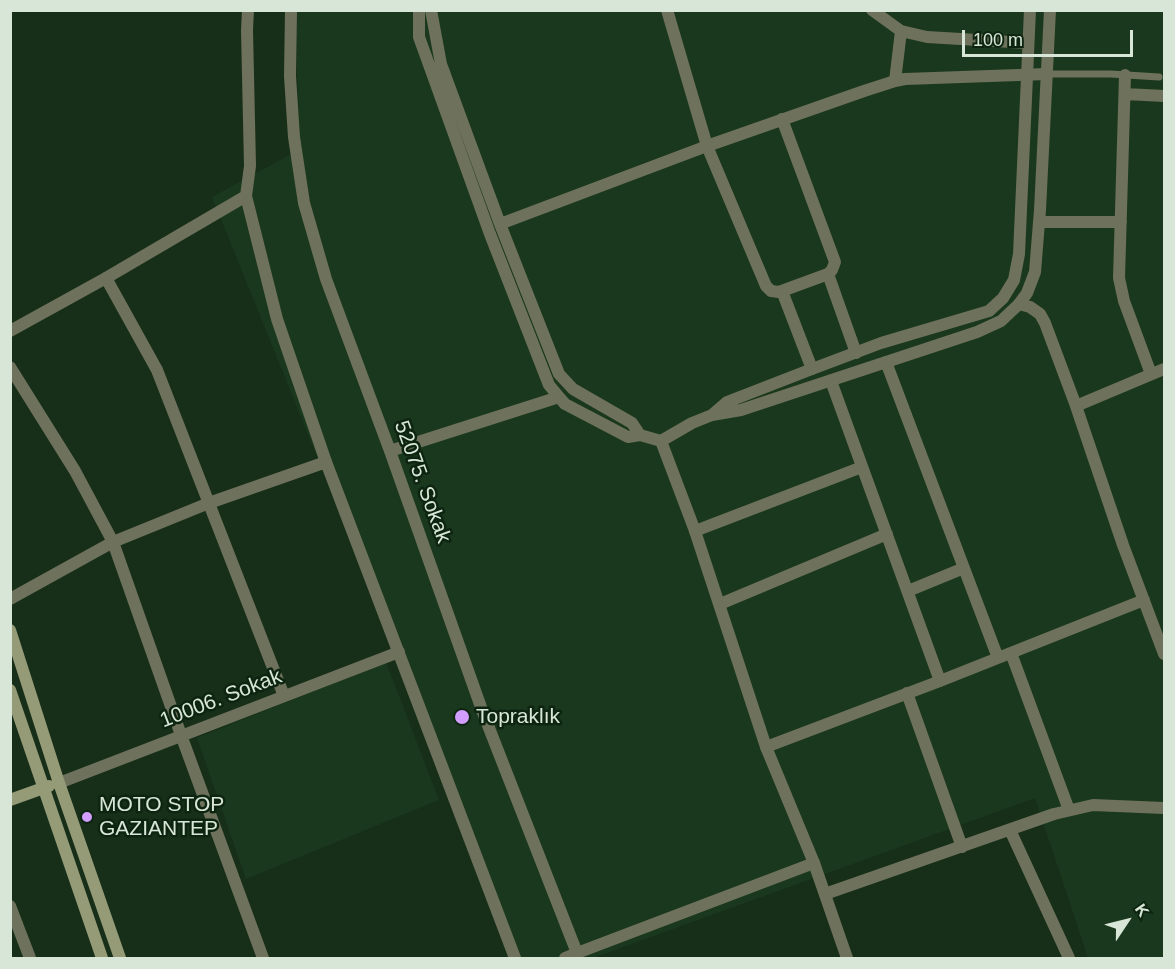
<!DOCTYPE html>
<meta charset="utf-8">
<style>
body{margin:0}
#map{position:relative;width:1175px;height:969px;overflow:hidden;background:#172f19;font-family:Arial,sans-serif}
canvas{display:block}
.frame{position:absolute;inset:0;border:12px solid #d7e6d7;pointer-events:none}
.north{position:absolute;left:1097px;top:891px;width:60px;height:60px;-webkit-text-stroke:4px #0d2510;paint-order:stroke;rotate:55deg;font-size:16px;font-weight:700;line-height:24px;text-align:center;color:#d7e6d7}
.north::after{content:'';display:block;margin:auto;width:21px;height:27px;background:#d7e6d7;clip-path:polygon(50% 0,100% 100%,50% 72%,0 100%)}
.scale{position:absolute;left:962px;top:30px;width:171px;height:27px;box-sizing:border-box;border:3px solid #d7e6d7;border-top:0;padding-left:8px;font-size:18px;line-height:21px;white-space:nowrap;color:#d7e6d7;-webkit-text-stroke:4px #0d2510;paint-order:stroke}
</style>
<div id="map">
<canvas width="1175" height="969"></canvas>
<div class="frame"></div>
<div class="north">K</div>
<div class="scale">100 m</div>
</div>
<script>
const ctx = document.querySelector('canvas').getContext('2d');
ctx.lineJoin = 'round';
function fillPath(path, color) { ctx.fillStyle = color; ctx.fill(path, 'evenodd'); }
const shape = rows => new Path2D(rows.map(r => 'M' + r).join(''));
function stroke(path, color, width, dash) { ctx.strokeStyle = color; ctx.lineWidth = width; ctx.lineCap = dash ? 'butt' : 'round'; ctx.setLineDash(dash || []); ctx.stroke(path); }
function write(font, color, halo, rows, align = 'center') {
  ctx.font = font + ' Arial,sans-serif'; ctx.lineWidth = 5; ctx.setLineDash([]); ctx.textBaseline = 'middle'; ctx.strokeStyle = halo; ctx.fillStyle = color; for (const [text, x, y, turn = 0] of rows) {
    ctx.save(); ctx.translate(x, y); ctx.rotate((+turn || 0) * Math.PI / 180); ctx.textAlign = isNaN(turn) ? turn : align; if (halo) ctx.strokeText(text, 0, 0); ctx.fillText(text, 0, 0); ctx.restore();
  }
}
fillPath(shape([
 [295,11,1164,11,1164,958,1088,958,1035,798,593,958,520,958,212,197,300,149],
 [386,662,439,800,246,879,197,738]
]), '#1a381d');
stroke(shape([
 [1047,74,1111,74,1159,77]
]), '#6e715b', 7);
stroke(shape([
 [291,10,290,76,294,137,304,203,326,279,390,451,482,710,577,953],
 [419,10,419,37,490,234,549,385,559,397,565,404,628,437,640,435,661,441],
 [431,10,441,64,500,224,559,374,573,389,632,423,640,435],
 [667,10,707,146,766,286,771,291,779,292,828,274,832,270,835,262,782,119],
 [872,10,901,31,927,37,1028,43],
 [1125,75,1119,278,1124,301,1151,374],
 [895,81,901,31],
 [1125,94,1164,96],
 [1039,222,1121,222],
 [500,224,707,146,864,91,895,81,905,79,1047,74],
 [828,274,856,353],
 [106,278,157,370,284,696],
 [782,291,812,369],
 [1019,304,1030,307,1040,314,1045,323,1076,406,1123,545,1164,654],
 [886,362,998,658],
 [10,367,75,471,113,542,181,735,263,958],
 [831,381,940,681],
 [1076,406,1164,369],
 [390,451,559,397],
 [695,531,862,467],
 [908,591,964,568],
 [10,599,113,542,209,503,326,462],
 [720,604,887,534],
 [1011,653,1069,810],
 [907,693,962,847],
 [766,747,940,681,1144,600],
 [59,783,399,652],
 [1010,830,1069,958],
 [825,894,1054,814,1093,805,1164,808],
 [10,906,30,958],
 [565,958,577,953,814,863]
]), '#6e715b', 12);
stroke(shape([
 [248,10,247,30,250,166,246,196,277,319,326,462,515,958],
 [10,331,106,278,246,196],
 [712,415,727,402,812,369,881,343,989,311,1003,298,1014,280,1019,254,1030,10],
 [847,958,814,863,766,747,695,531,661,441,692,423,712,415,741,410,977,332,1001,321,1019,304,1027,293,1035,272,1040,210,1050,10]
]), '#6e715b', 12);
stroke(shape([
 [10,630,59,783,120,958],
 [10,690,102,958],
 [10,800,49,786]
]), '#959a77', 12);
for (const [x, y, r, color] of [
 [462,717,8,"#d19dfe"],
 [87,817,6,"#d19dfe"]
]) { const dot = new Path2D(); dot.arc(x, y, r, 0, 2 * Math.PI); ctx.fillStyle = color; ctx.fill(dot); stroke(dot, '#0d2510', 2); }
write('21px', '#d7e6d7', '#0d2510', [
 ["52075. Sokak",422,482,70],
 ["10006. Sokak",221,699,-21]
]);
write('21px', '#d7e6d7', '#0d2510', [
 ["Topraklık",476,717],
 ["MOTO STOP",99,805],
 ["GAZIANTEP",99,829]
], 'left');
</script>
